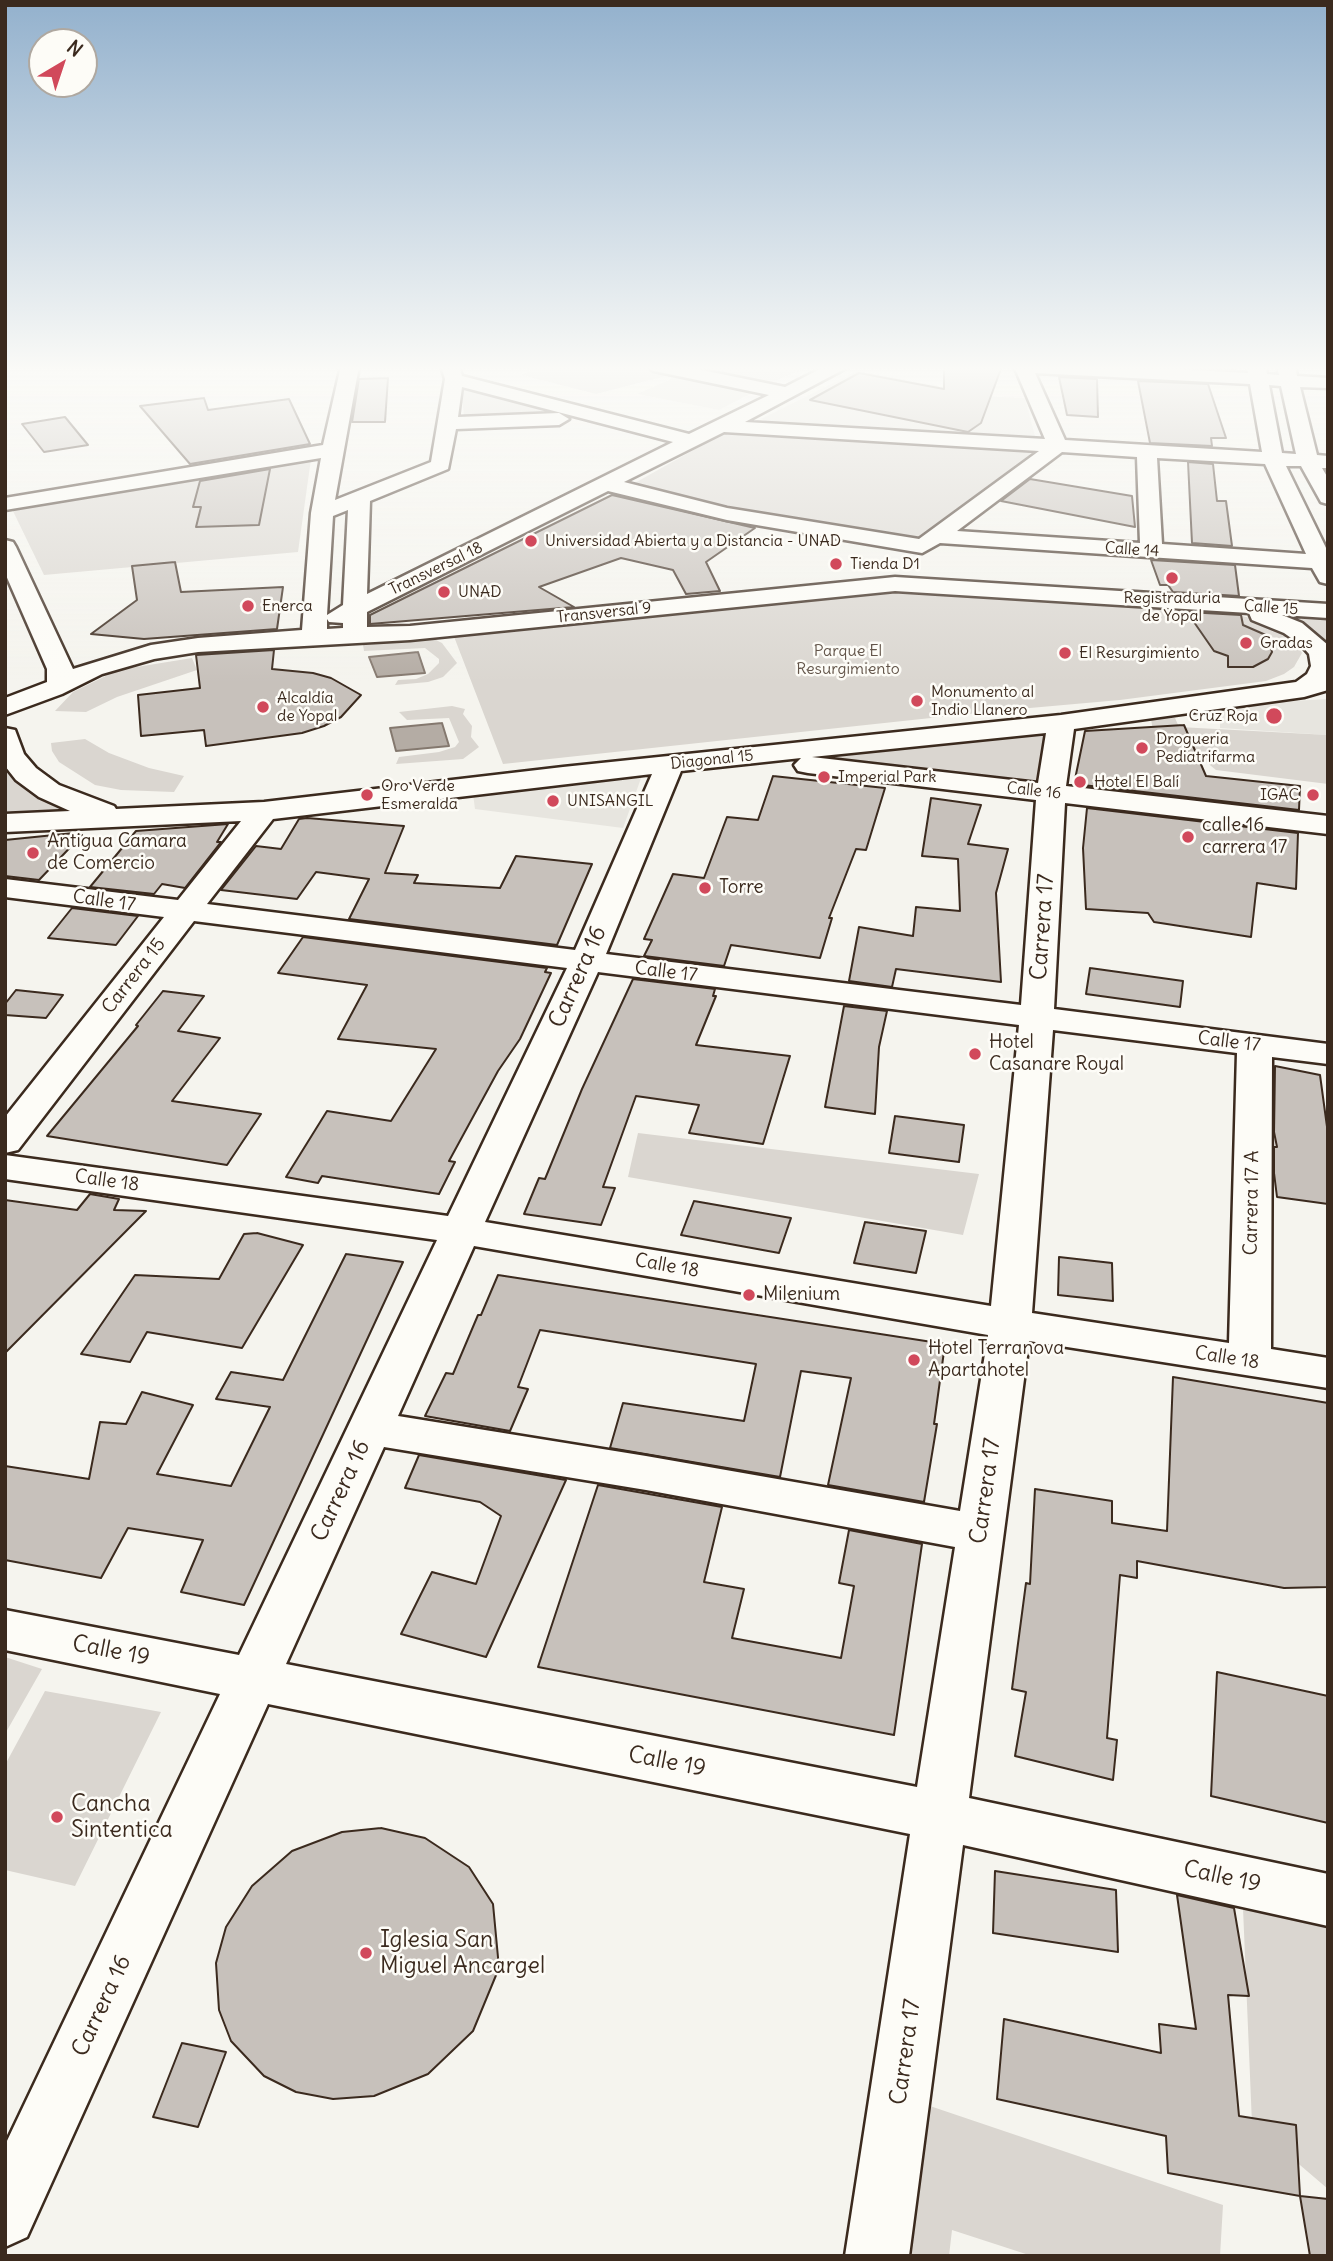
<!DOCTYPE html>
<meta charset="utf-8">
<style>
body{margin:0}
#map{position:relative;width:1333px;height:2261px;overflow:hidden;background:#f5f4ee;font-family:Delius,sans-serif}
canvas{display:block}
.frame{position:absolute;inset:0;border:7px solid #3b2a1e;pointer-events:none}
.north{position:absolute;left:28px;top:28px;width:70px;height:70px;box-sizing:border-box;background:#fdfcf7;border:2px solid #afa8a0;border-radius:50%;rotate:39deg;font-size:19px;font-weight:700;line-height:28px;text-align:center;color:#3b2a1e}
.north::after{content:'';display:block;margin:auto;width:24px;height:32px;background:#d1495b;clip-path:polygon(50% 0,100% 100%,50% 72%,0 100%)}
</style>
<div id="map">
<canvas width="1333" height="2261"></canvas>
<div class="frame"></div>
<div class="north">N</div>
</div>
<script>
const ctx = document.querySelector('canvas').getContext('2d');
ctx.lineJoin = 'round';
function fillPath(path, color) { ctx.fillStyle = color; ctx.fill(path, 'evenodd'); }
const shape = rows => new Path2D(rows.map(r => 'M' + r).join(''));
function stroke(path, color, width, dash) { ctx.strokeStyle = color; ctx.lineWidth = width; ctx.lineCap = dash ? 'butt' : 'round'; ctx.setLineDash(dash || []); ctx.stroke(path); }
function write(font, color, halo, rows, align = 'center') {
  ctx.font = font + ' Delius,sans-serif'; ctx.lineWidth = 5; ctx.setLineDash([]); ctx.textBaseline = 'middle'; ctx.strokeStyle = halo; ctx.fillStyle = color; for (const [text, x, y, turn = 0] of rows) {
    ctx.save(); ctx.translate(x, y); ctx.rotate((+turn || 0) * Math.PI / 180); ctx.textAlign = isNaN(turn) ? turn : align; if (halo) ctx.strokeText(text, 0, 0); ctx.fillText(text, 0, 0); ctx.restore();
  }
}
fillPath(shape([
 [664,366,810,366,763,386],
 [857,371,939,386,941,394,1025,398,1035,436,776,426,761,419],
 [676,377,754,392,719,410,637,394],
 [1328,699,1328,735,1220,728,1220,705],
 [644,770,623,828,475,809,473,794]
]), '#e7e5df');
fillPath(shape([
 [537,366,653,366,681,372,596,394,522,375],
 [461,387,570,414,464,417],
 [731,429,1043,448,910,545,624,489],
 [311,459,298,552,44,575,10,505],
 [896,589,1220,610,1269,623,1292,637,1302,653,1294,667,1284,674,1266,681,1120,700,996,711,503,764,453,634],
 [1270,612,1326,616,1328,646],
 [432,638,442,643,457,663,443,677,428,682,395,685,398,680,416,679,428,674,439,663,439,659,425,648,364,651,363,645],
 [192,658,197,670,117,697,86,712,55,711,73,692,118,670],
 [452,706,465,709,463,714,472,726,471,737,479,747,463,759,396,764,399,757,439,752,455,747,459,742,449,718,407,720,399,712],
 [1175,718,1179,727,1328,735,1328,784,1216,770,1195,753,1156,750,1151,719],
 [1050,731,1043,786,804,758],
 [85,739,109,753,149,768,184,776,174,792,121,790,95,785,59,762,52,751,51,743],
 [5,770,65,809,5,815],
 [638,1133,979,1174,963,1235,628,1177],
 [5,1657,42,1669,5,1734],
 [45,1691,161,1712,75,1886,5,1870,5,1765],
 [1243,1908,1328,1925,1328,2189,1252,2124],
 [924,2104,1223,2205,1220,2256,1032,2256,952,2230,949,2256,900,2256]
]), '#dad6d0');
const water = shape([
 [418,652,425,673,377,677,369,657,418,652],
 [442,723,449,746,396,751,390,728,442,723]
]);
fillPath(water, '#b4aca4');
stroke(water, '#84786e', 2);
const building = shape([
 [944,366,1002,366,981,423,968,432,810,400,859,373,944,389,944,366],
 [1059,377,1097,379,1098,417,1067,415,1059,377],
 [388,378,385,422,352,422,359,379,388,378],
 [1138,381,1208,384,1226,438,1211,438,1212,446,1150,443,1138,381],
 [204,398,208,410,289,399,310,444,190,464,140,406,204,398],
 [65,417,88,445,44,452,22,424,65,417],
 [1188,462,1213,464,1217,501,1226,501,1232,546,1192,543,1188,462],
 [270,469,259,525,196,527,201,507,193,507,200,481,270,469],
 [1030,479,1132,496,1135,527,1001,501,1030,479],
 [612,495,755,528,706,562,720,591,686,594,673,570,621,558,539,587,574,607,370,624,370,615,612,495],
 [1151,560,1235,565,1239,596,1173,592,1168,585,1160,585,1151,560],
 [175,562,181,592,283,587,277,629,144,639,91,634,137,600,132,566,175,562],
 [1187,612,1241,615,1243,625,1268,636,1272,652,1268,659,1253,667,1228,667,1228,656,1214,651,1187,612],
 [274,650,272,669,313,673,331,678,361,695,341,717,324,726,302,733,206,746,204,730,141,736,138,695,200,688,196,655,274,650],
 [1184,725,1206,776,1300,786,1299,810,1074,784,1085,731,1184,725],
 [773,776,885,788,866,850,856,849,829,918,832,918,820,958,731,945,724,966,644,956,652,940,644,939,673,874,704,878,727,817,758,820,773,776],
 [931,798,981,805,968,844,1008,849,996,893,1001,982,896,969,892,987,849,981,859,927,913,936,916,907,960,911,958,859,922,856,931,798],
 [1087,808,1298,833,1296,889,1257,883,1251,937,1154,922,1148,913,1086,909,1083,848,1087,808],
 [307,818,404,826,385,873,418,875,414,883,500,888,516,856,592,864,557,945,349,919,369,879,316,872,297,899,221,890,256,846,281,849,299,819,307,818],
 [228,824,217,842,221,842,185,888,162,884,154,894,90,887,136,831,228,824],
 [74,833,72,836,82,835,39,880,5,876,5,840,74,833],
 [72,908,138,916,116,945,48,938,72,908],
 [303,937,547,968,545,972,551,973,520,1039,498,1071,449,1161,455,1162,439,1194,322,1176,318,1183,286,1177,327,1111,391,1121,436,1049,338,1039,367,985,278,973,303,937],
 [1090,968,1183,981,1180,1007,1086,994,1090,968],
 [633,979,715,989,713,996,716,996,696,1045,790,1056,763,1144,689,1133,699,1105,636,1096,603,1187,615,1188,601,1225,524,1214,539,1178,545,1179,582,1089,633,979],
 [16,990,63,995,46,1018,5,1015,5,1004,16,990],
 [163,991,204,996,178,1031,220,1038,172,1101,261,1114,227,1165,47,1136,138,1026,136,1025,163,991],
 [844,1006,887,1011,879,1047,875,1114,825,1107,844,1006],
 [1275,1066,1320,1075,1328,1134,1328,1204,1277,1197,1274,1173,1274,1147,1277,1147,1274,1132,1275,1066],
 [895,1116,964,1125,959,1162,889,1153,895,1116],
 [90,1194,119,1199,114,1210,146,1211,5,1353,5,1200,77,1210,90,1194],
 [694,1201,791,1218,779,1253,681,1235,694,1201],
 [865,1222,926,1231,916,1273,854,1263,865,1222],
 [257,1233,303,1245,242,1348,147,1332,130,1362,81,1354,135,1275,219,1279,244,1234,257,1233],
 [346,1254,403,1262,244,1605,181,1592,203,1540,128,1528,101,1578,5,1560,5,1466,89,1479,100,1422,126,1424,142,1392,193,1405,157,1474,231,1486,270,1407,216,1399,231,1372,283,1380,346,1254],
 [1059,1257,1112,1263,1113,1301,1058,1295,1059,1257],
 [498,1275,945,1344,934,1424,937,1424,924,1502,828,1485,851,1378,801,1371,780,1477,610,1448,623,1403,744,1421,756,1364,540,1330,518,1387,528,1389,510,1431,425,1416,446,1373,453,1374,478,1315,481,1315,498,1275],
 [1173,1377,1328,1403,1328,1587,1284,1588,1137,1561,1137,1578,1120,1575,1107,1738,1117,1740,1113,1780,1015,1756,1026,1692,1012,1689,1026,1583,1030,1584,1035,1489,1112,1501,1112,1523,1167,1531,1173,1377],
 [419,1455,566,1480,486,1657,401,1634,432,1572,476,1584,501,1516,480,1502,405,1488,419,1455],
 [598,1485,722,1507,704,1582,744,1589,732,1638,841,1658,854,1586,839,1583,849,1530,922,1544,894,1735,538,1667,598,1485],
 [1217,1672,1328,1696,1328,1823,1211,1796,1217,1672],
 [381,1828,425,1838,469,1867,493,1904,499,1968,473,2031,428,2074,374,2096,333,2099,296,2092,264,2076,231,2041,219,2010,216,1963,226,1927,252,1886,292,1851,342,1832,381,1828],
 [995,1871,1116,1890,1118,1952,993,1933,995,1871],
 [1177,1895,1234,1908,1249,1996,1228,1995,1239,2116,1296,2125,1300,2196,1168,2173,1166,2136,997,2099,1004,2019,1161,2053,1159,2024,1196,2029,1177,1895],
 [182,2043,226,2052,198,2127,153,2117,182,2043],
 [1300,2196,1328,2199,1328,2256,1310,2256,1300,2196]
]);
fillPath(building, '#c7c1bb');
stroke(building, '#3b2a1e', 2);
const minor = shape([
 [341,366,359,366,335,500,431,462,445,379,441,366,459,366,462,376,689,434,769,395,654,371,645,366,682,366,785,387,826,366,850,366,745,422,1045,439,1014,366,1112,366,1248,373,1247,366,1265,366,1267,374,1279,375,1277,366,1295,366,1297,376,1328,378,1328,388,1300,387,1317,455,1328,456,1328,468,1322,468,1328,478,1328,504,1321,502,1301,466,1286,466,1328,552,1328,584,1320,582,1312,568,940,543,922,553,727,520,608,491,367,612,367,627,410,626,895,577,1328,604,1328,618,1282,615,1302,623,1328,645,1328,690,1304,697,1074,729,1066,786,1328,816,1328,834,1065,803,1054,1009,1328,1044,1328,1064,1272,1057,1271,1349,1328,1358,1328,1388,1029,1341,969,1798,1328,1874,1328,1926,963,1845,909,2256,845,2256,910,1834,268,1704,27,2237,5,2247,5,2145,220,1694,5,1650,5,1610,239,1655,437,1240,5,1179,5,1155,448,1216,567,968,194,921,18,1150,5,1153,5,1117,164,917,5,897,5,879,178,900,241,821,5,832,5,814,70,811,39,797,16,780,5,766,5,728,15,730,24,754,36,768,59,785,114,806,116,809,264,802,563,767,1061,715,1296,682,1307,674,1311,666,1309,654,1301,645,1284,633,1252,620,1249,613,895,591,410,640,198,652,154,659,102,674,62,694,5,715,5,698,47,682,47,669,5,573,5,540,13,542,16,547,73,669,151,645,198,638,302,630,311,513,321,458,5,510,5,498,323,445,341,366],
 [1035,373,1250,384,1262,452,1065,440,1035,373],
 [1269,385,1281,386,1296,454,1282,453,1269,385],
 [462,387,673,442,367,594,370,501,448,469,456,429,559,425,569,419,559,413,458,417,462,387],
 [724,432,1039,451,919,539,727,508,624,482,724,432],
 [1062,452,1137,457,1140,543,957,531,1062,452],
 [1157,458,1265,464,1306,554,1162,544,1157,458],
 [348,510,343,605,327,615,333,516,348,510],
 [327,619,329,622,343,623,343,628,327,629,327,619],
 [1046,733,1038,783,812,757,1046,733],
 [801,758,794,765,798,771,808,773,1036,800,1021,1005,606,954,681,771,801,758],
 [652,774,575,950,207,904,273,819,652,774],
 [598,972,1019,1025,991,1306,485,1222,598,972],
 [1053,1030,1237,1053,1229,1343,1032,1313,1053,1030],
 [474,1246,988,1335,960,1511,646,1456,398,1416,474,1246],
 [384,1447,646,1490,955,1547,917,1787,286,1664,384,1447]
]);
stroke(minor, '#3b2a1e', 5);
fillPath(minor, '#fdfcf7');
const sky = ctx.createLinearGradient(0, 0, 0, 683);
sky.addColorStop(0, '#93b1cd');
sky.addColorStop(0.54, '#fafaf7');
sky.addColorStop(1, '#fafaf700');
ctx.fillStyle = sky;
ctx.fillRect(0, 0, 1333, 683);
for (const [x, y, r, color] of [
 [531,541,7,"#d1495b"],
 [836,564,7,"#d1495b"],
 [1172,578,7,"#d1495b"],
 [444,592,7,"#d1495b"],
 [248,606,7,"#d1495b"],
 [1246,643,7,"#d1495b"],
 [1065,653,7,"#d1495b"],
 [917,701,7,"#d1495b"],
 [263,707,7,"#d1495b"],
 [1274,716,9,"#d1495b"],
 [1142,748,7,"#d1495b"],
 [824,777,7,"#d1495b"],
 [1080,782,7,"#d1495b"],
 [367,795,7,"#d1495b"],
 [1313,795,7,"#d1495b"],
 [553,801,7,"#d1495b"],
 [1188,837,7,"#d1495b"],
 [33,853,7,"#d1495b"],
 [705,888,7,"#d1495b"],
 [975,1054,7,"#d1495b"],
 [749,1295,7,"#d1495b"],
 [914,1360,7,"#d1495b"],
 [57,1817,7,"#d1495b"],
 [366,1953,7,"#d1495b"]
]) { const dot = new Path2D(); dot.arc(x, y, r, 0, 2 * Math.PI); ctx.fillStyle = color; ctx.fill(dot); stroke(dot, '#fdfcf7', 2.5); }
write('16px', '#3b2a1e', '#fdfcf7', [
 ["Universidad Abierta y a Distancia - UNAD",545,541],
 ["Tienda D1",850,564],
 ["UNAD",458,592],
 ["Registraduria",1172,598,"center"],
 ["de Yopal",1172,616,"center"],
 ["Enerca",262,606],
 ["Gradas",1260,643],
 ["El Resurgimiento",1079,653],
 ["Monumento al",931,692],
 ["Indio Llanero",931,710],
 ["Alcaldía",277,698],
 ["de Yopal",277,716],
 ["Cruz Roja",1258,716,"right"],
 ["Drogueria",1156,739],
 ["Pediatrifarma",1156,757],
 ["Imperial Park",838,777],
 ["Hotel El Balí",1094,782],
 ["Oro Verde",381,786],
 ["Esmeralda",381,804],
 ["IGAC",1299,795,"right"],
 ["UNISANGIL",567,801]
], 'left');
write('16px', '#3b2a1e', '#fdfcf7', [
 ["Calle 14",1132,550,4],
 ["Transversal 18",436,569,-26],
 ["Calle 15",1271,608,4],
 ["Transversal 9",604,613,-6],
 ["Diagonal 15",712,760,-6],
 ["Calle 16",1034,791,6]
]);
write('16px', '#63554a', '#fdfcf7', [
 ["Parque El",848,651],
 ["Resurgimiento",848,669]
]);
write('19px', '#3b2a1e', '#fdfcf7', [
 ["calle 16",1202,826],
 ["carrera 17",1202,848],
 ["Antigua Camara",47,842],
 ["de Comercio",47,864],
 ["Torre",719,888],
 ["Hotel",989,1043],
 ["Casanare Royal",989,1065],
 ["Milenium",763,1295],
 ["Hotel Terranova",928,1349],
 ["Apartahotel",928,1371]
], 'left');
write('19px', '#3b2a1e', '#fdfcf7', [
 ["Calle 17",104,901,8],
 ["Calle 17",666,972,7],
 ["Carrera 15",134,976,-52],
 ["Calle 17",1229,1042,7],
 ["Calle 18",107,1181,8],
 ["Carrera 17 A",1252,1203,-89],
 ["Calle 18",667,1266,10],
 ["Calle 18",1227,1358,9]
]);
write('23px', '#3b2a1e', '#fdfcf7', [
 ["Carrera 17",1043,927,-86],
 ["Carrera 16",578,977,-66],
 ["Carrera 16",341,1491,-65],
 ["Carrera 17",986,1491,-82],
 ["Calle 19",111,1651,11],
 ["Calle 19",667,1762,11],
 ["Calle 19",1222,1877,12],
 ["Carrera 16",102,2006,-65],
 ["Carrera 17",906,2052,-82]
]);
write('23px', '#3b2a1e', '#fdfcf7', [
 ["Cancha",71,1804],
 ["Sintentica",71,1830],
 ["Iglesia San",380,1940],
 ["Miguel Ancargel",380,1966]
], 'left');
</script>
